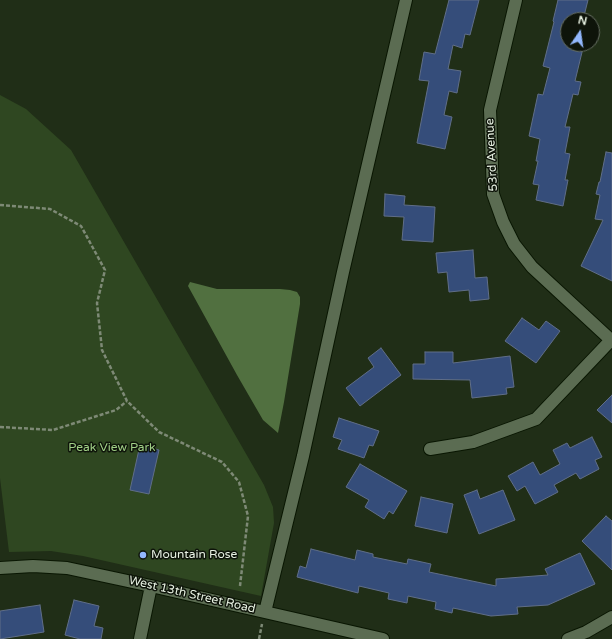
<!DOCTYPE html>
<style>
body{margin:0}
#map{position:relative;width:612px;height:639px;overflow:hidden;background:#202e17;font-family:"Varela Round",sans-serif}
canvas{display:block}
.north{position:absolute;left:560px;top:12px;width:40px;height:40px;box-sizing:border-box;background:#0e140a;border:1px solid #656d61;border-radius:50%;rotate:13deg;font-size:11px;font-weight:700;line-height:16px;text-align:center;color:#e8f2e3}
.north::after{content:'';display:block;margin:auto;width:14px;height:18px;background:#92b7fd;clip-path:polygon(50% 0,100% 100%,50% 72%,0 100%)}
</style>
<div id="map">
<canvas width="612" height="639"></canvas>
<div class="north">N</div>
</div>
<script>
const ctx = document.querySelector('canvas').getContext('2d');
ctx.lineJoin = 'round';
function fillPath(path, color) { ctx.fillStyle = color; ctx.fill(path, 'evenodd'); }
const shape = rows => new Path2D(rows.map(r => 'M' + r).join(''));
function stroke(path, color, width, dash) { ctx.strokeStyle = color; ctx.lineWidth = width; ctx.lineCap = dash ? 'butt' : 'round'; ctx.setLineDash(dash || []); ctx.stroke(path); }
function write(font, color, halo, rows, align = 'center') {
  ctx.font = font + ' "Varela Round",sans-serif'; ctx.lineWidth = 3; ctx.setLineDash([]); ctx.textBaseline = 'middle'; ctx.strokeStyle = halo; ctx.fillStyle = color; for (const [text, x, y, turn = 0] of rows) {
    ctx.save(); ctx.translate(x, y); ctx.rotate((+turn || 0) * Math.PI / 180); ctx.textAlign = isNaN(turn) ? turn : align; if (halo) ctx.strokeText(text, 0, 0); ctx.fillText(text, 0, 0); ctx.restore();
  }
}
fillPath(shape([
 [0,95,26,109,71,150,264,485,273,507,274,523,261,596,83,556,51,551,9,552,0,478]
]), '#2f4721');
fillPath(shape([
 [190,282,217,289,280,289,290,290,297,292,300,297,300,304,284,402,278,433,263,420,237,375,188,286]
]), '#517040');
const building = shape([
 [449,0,479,0,470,35,465,34,462,48,453,45,448,69,461,71,457,93,449,91,444,115,452,117,445,149,417,143,429,81,419,80,424,52,435,54,449,0],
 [558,0,588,0,583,20,568,20,568,44,584,44,575,81,581,82,578,95,573,94,565,127,570,127,565,153,570,154,565,180,568,180,563,206,536,200,539,185,533,184,538,161,536,161,540,139,529,136,538,94,543,95,550,68,543,66,554,22,553,21,558,0],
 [606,152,612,153,612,281,581,266,603,220,595,219,600,195,596,194,599,182,600,182,606,152],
 [385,194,405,196,404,205,435,207,433,242,402,240,404,217,384,216,385,194],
 [473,250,475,278,487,277,489,299,470,301,469,290,449,292,447,272,438,273,436,253,473,250],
 [522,318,539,330,546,321,560,331,536,363,505,341,522,318],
 [381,348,401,375,360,406,346,388,374,367,368,358,381,348],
 [425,352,453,352,453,363,510,356,514,387,506,388,507,394,472,398,470,380,413,379,413,364,425,364,425,352],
 [612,395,612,423,597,410,612,395],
 [339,418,379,431,373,446,369,445,364,458,338,449,342,440,333,437,339,418],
 [592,437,602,457,595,460,599,469,580,479,576,473,554,485,558,492,535,504,525,486,517,491,508,476,533,462,540,475,560,464,553,450,567,443,570,448,592,437],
 [140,445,159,450,149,494,130,490,140,445],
 [360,464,407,491,393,514,389,511,384,519,365,507,369,500,346,487,360,464],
 [477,490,480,499,503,490,515,520,479,534,464,495,477,490],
 [421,497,453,504,447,533,415,526,421,497],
 [606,516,612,521,612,570,582,541,606,516],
 [311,549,355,560,357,550,373,554,373,557,407,564,408,559,431,564,429,572,496,586,496,579,548,575,545,569,580,553,595,584,548,605,517,607,518,614,491,616,453,608,452,613,435,609,436,602,408,596,407,603,388,599,389,593,359,586,358,593,297,577,300,566,306,568,311,549],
 [74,600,99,606,94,626,103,628,101,639,80,639,65,635,74,600],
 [40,605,44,632,0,639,0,611,40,605]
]);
fillPath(building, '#354d7a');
stroke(building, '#606e88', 1);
const minor = shape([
 [516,0,490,110,493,194,503,222,514,244,532,267,612,341],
 [430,449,473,442,536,419,612,339],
 [0,568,33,566,67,568,151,586,383,639],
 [265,612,303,456,343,272,406,0],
 [140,639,151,586],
 [568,639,586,632,612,617]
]);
stroke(minor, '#091602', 14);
stroke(shape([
 [0,205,50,209,81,226,105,270,97,303,102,350,127,401,159,432,222,462,239,482,248,516,240,586],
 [0,427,53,430,116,410,127,401],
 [259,639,262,624]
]), '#7e8a76', 2.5, [4, 2]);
stroke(minor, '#5b6c52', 12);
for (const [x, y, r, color] of [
 [143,555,4,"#92b7fd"]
]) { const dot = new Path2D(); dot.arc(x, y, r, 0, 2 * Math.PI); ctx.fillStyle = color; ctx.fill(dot); stroke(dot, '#0e140a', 1.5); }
write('12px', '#e8f2e3', '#0e140a', [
 ["53rd Avenue",492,155,-93],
 ["West 13th Street Road",192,595,13]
]);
write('12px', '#a0cf86', '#0e140a', [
 ["Peak View Park",112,448]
]);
write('12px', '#e8f2e3', '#0e140a', [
 ["Mountain Rose",151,555]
], 'left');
</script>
